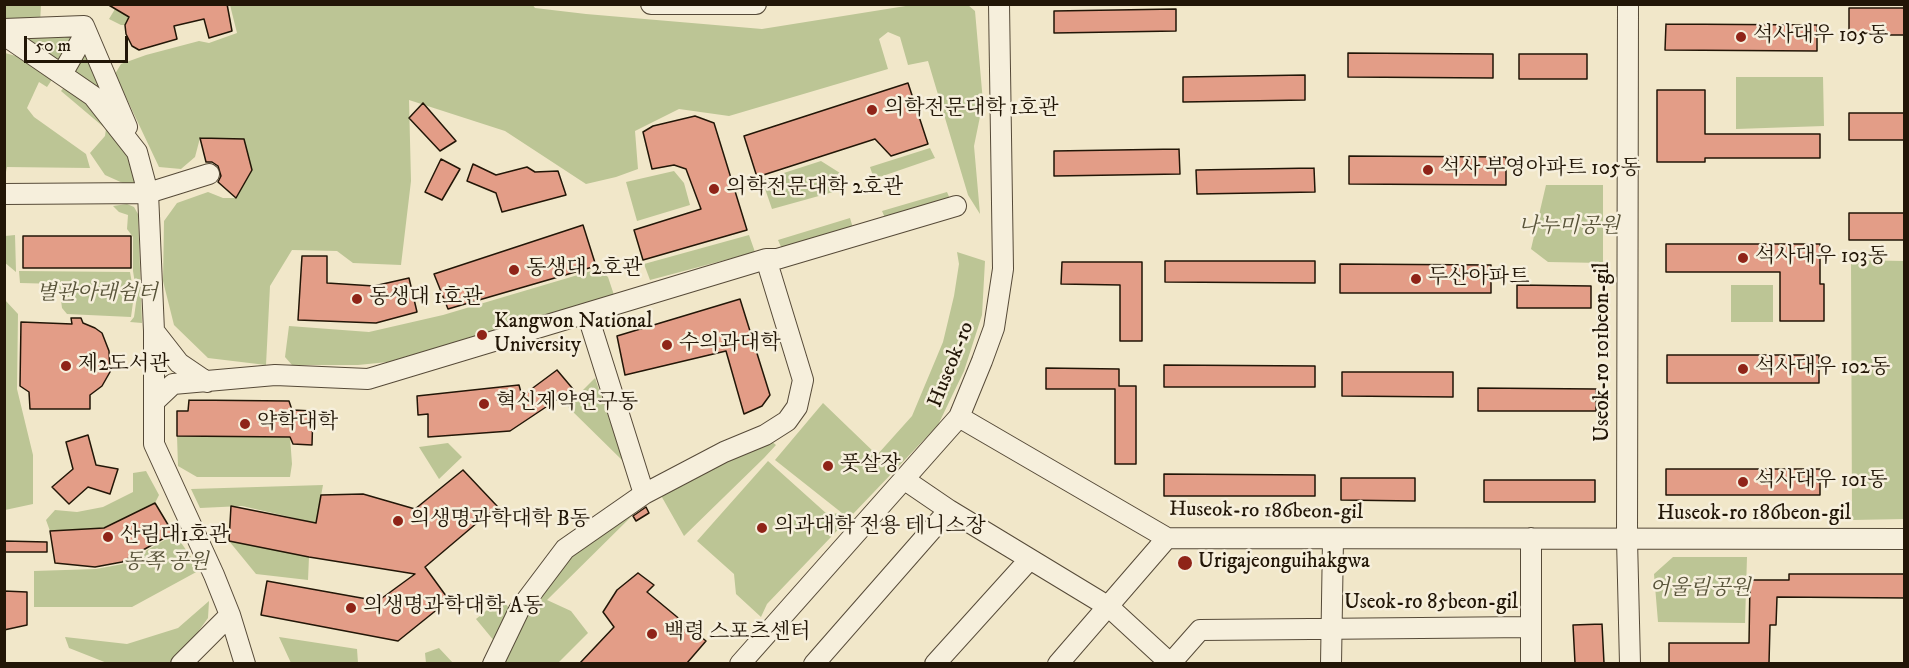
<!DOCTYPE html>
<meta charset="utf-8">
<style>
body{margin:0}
#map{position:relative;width:1909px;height:668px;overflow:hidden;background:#f1e7c9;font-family:"IM FELL DW Pica",serif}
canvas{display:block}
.frame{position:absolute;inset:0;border:6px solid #221607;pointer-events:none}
.scale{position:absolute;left:24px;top:36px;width:104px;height:27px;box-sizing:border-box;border:3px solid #221607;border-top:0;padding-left:8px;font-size:18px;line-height:21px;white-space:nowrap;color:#221607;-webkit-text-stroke:4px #f6efdc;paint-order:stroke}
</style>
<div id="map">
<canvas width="1909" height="668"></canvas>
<div class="frame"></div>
<div class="scale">50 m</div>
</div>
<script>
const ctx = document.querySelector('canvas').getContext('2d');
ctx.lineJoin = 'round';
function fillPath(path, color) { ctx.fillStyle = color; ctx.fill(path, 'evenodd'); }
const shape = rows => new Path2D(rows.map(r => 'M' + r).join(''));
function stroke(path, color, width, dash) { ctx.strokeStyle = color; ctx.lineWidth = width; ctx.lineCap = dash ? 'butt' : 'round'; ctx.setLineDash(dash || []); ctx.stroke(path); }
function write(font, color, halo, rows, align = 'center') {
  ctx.font = font + ' "IM FELL DW Pica","Noto Serif KR",serif'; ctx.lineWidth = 5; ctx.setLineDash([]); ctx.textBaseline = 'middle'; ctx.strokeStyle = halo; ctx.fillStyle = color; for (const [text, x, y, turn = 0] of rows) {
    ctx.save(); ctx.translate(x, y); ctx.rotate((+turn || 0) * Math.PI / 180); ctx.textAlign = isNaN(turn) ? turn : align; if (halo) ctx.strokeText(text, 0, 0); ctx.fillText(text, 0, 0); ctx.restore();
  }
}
fillPath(shape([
 [532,4,535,8,586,14,762,29,912,5,968,5,975,11,983,102,974,146,980,214,968,195,928,61,908,65,900,37,888,32,879,39,888,69,729,116,679,109,635,131,638,169,616,177,586,184,505,131,409,100,411,181,401,265,353,263,337,251,292,250,270,286,266,365,208,358,174,325,163,281,164,221,177,203,208,192,223,198,236,198,252,170,200,138,195,157,181,169,159,167,115,74,121,64,146,55,199,41,209,43,237,33,230,5],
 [4,5,41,5,40,24,5,20],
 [115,9,129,17,125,25,121,25,109,19],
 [81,30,111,101,14,33],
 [5,53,27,59,55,75,47,87,39,82,27,108,34,117,86,154,90,168,7,167,5,177],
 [1736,77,1823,77,1824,126,1736,129],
 [65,86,79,94,113,128,136,167,136,183,125,184,105,175,90,153,105,136,106,129,61,91],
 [930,148,935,158,874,179,870,167],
 [821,161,840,173,844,189,772,209,762,180],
 [674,171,684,183,690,205,637,221,626,182],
 [1546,185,1603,185,1603,263,1548,262,1531,249],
 [947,192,950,199,885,218,882,211],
 [127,204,134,207,138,214,142,323,130,322,134,317,137,296,133,271,133,237,127,229,128,215,119,212,113,206],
 [850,218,853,228,782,249,778,240],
 [15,235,16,271,16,272,4,262,5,236],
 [749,235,755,252,650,280,644,264],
 [957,252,985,261,982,315,964,371,938,425,767,604,761,617,736,594,734,574,697,541,768,461,827,514,842,513,775,460,823,403,877,455,912,416,943,342,954,296,959,264],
 [1851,260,1904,261,1904,519,1852,520],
 [598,269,608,277,614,295,388,362,358,365,292,365,285,357,289,326,369,332,443,315],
 [19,271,130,272,134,295,131,317,67,314,62,308,59,284,20,283],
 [1731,285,1773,285,1773,322,1731,322],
 [5,300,18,314,17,389,33,455,33,504,5,510],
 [595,378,624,462,567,406],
 [177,436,290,437,292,464,290,477,197,477,178,466],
 [770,440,776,445,764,458,684,536,659,492],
 [448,443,462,457,439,479,419,447],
 [146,471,159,495,155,503,104,528,50,531,46,520,55,510,77,512,103,507,133,492,133,473],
 [323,485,316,523,242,506,200,508,191,489],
 [641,507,547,600,571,611,588,633,558,663,503,664,525,614,570,554],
 [175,534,200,570,132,607,34,607,34,571,96,569,123,564],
 [229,541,309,557,308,580,256,574],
 [1673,557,1747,557,1745,623,1658,622,1654,574],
 [501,599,511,610,495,642,476,619],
 [209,601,208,618,192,640,170,663,107,663,69,648,65,637,127,644,178,628],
 [279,637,357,649,358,663,291,663],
 [439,648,453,663,426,663,425,653]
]), '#bcc595');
const building = shape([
 [107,4,227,4,232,31,209,38,204,19,174,26,177,39,139,50,132,46,126,34,125,25,129,17,107,4],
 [1849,8,1905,8,1905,35,1849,35,1849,8],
 [1176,9,1176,31,1054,33,1054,11,1176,9],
 [1666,24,1817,25,1817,51,1665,50,1666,24],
 [1348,53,1493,54,1493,78,1348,77,1348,53],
 [1519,54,1587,54,1587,79,1519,79,1519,54],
 [1305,75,1305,100,1183,102,1183,77,1305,75],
 [908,83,928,144,891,156,875,139,757,177,744,136,908,83],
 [1657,90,1705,90,1705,134,1820,134,1820,158,1705,158,1705,162,1657,162,1657,90],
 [423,103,456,141,440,151,409,118,423,103],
 [1849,113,1905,113,1905,140,1849,140,1849,113],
 [695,116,714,123,747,230,643,260,634,230,701,209,686,169,674,165,652,169,643,132,653,126,695,116],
 [200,138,244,139,252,170,236,198,218,182,221,176,218,166,212,162,206,162,200,138],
 [1179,149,1180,174,1054,176,1054,151,1179,149],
 [1349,156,1506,157,1506,185,1349,184,1349,156],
 [441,159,460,169,442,200,425,192,441,159],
 [473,164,496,175,527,167,535,172,558,171,566,195,502,212,496,193,467,181,473,164],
 [1314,168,1315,192,1197,194,1196,170,1314,168],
 [1849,213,1905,213,1905,240,1849,240,1849,213],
 [583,225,596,266,448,309,434,274,583,225],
 [23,236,131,236,131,268,23,268,23,236],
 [1666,244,1820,244,1820,284,1824,284,1824,321,1780,321,1780,272,1666,272,1666,244],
 [302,256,327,256,327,283,374,286,409,278,417,312,376,323,298,320,302,256],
 [1165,261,1315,261,1315,283,1165,282,1165,261],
 [1062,262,1142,262,1142,341,1120,341,1120,285,1061,284,1062,262],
 [1340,264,1491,265,1491,293,1340,293,1340,264],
 [1517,285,1591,286,1591,308,1517,308,1517,285],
 [740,299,770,395,762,406,744,414,726,351,625,375,617,336,740,299],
 [71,318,81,318,83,323,95,328,102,333,109,351,110,372,102,386,90,395,90,409,30,409,29,392,20,386,21,322,72,324,71,318],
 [1667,355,1819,355,1819,383,1667,383,1667,355],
 [1164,365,1315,366,1315,387,1164,387,1164,365],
 [1046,368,1119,369,1119,386,1136,386,1136,464,1115,464,1115,389,1046,389,1046,368],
 [557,370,573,389,510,431,428,437,428,414,418,415,417,396,519,385,522,396,557,370],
 [1342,372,1453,372,1453,397,1342,396,1342,372],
 [1478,388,1596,389,1596,411,1478,411,1478,388],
 [189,400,289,401,292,410,313,411,312,445,293,444,290,437,177,436,177,411,188,411,189,400],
 [88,435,96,465,118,469,110,494,88,487,69,504,52,487,73,469,66,442,88,435],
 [1666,469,1820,469,1820,495,1666,495,1666,469],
 [463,470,497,506,425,567,449,600,398,641,261,615,267,581,378,601,415,574,309,557,229,541,231,506,316,523,321,495,363,494,415,509,463,470],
 [1164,474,1315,475,1315,496,1164,496,1164,474],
 [1341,478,1415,478,1415,501,1341,500,1341,478],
 [1484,480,1595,480,1595,502,1484,502,1484,480],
 [155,503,173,533,122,562,95,567,55,563,50,531,104,528,155,503],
 [646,507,649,513,636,521,633,516,646,507],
 [4,541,47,542,47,552,4,552,4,541],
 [638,573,654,585,647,592,706,641,687,663,580,663,614,627,603,612,617,590,638,573],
 [1789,574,1905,574,1905,598,1777,597,1776,625,1770,625,1769,663,1669,663,1669,643,1749,643,1750,580,1789,580,1789,574],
 [4,591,27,592,27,625,4,630,4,591],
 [1602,624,1604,663,1575,663,1573,625,1602,624]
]);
fillPath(building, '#e39d87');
stroke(building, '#221607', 1.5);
const minor = shape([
 [651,4,756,4],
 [1628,4,1627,539,1630,664],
 [4,29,84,26,127,127],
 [4,35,93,96,137,152,148,193,154,331,154,444,214,575,230,615,245,664],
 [62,74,86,32],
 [4,194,148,193,209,174],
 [154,331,179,363,207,382],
 [155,401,173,384,275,375,368,379,766,259,777,259,956,206],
 [959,417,1167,538,1904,539],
 [905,480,949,510],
 [644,494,724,452,765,435,787,421,797,407,803,380,766,259],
 [181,664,230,615],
 [493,664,519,610,565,549,644,494,587,313],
 [740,664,959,417,982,361,994,328,1003,269,999,4],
 [814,664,949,510,1109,607,1171,664],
 [935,664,1029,560],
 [1058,664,1167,538],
 [1170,664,1200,630,1531,627],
 [1331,664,1333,539],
 [1531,664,1531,538]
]);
stroke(minor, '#564a38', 22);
stroke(minor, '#f6efdc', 20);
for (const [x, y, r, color] of [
 [1741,37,6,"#8f2418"],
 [872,110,6,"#8f2418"],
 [1428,170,6,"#8f2418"],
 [714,189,6,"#8f2418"],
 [1743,258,6,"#8f2418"],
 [514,270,6,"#8f2418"],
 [1416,279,6,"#8f2418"],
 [357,299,6,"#8f2418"],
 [482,335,6,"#8f2418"],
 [667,345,6,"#8f2418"],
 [66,366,6,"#8f2418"],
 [1743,369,6,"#8f2418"],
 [484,404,6,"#8f2418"],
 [245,424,6,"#8f2418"],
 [828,466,6,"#8f2418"],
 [1743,482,6,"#8f2418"],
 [398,521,6,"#8f2418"],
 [762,528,6,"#8f2418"],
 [108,537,6,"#8f2418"],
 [1185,563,8,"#8f2418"],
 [351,608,6,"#8f2418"],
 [652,634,6,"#8f2418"]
]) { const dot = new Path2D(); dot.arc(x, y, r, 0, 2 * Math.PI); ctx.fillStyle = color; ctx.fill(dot); stroke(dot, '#f6efdc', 2); }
write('21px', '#221607', '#f6efdc', [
 ["석사대우 105동",1753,37],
 ["의학전문대학 1호관",884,110],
 ["석사 부영아파트 105동",1440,170],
 ["의학전문대학 2호관",726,189],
 ["석사대우 103동",1755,258],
 ["동생대 2호관",526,270],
 ["두산아파트",1428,279],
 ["동생대 1호관",369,299],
 ["Kangwon National",494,323],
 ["University",494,347],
 ["수의과대학",679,345],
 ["제2도서관",78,366],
 ["석사대우 102동",1755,369],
 ["혁신제약연구동",496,404],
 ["약학대학",257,424],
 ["풋살장",840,466],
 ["석사대우 101동",1755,482],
 ["의생명과학대학 B동",410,521],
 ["의과대학 전용 테니스장",774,528],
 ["산림대1호관",120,537],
 ["Urigajeonguihakgwa",1198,563],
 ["의생명과학대학 A동",363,608],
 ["백령 스포츠센터",664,634]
], 'left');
write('italic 21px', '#585339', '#f6efdc', [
 ["나누미공원",1569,228],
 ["별관아래쉼터",97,295],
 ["동쪽 공원",166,564],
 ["어울림공원",1700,590]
]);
write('21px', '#221607', '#f6efdc', [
 ["Useok-ro 101beon-gil",1604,352,-90],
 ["Huseok-ro",952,365,-68],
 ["Huseok-ro 186beon-gil",1266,512,1],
 ["Huseok-ro 186beon-gil",1754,515],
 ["Useok-ro 85beon-gil",1431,604]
]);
</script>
